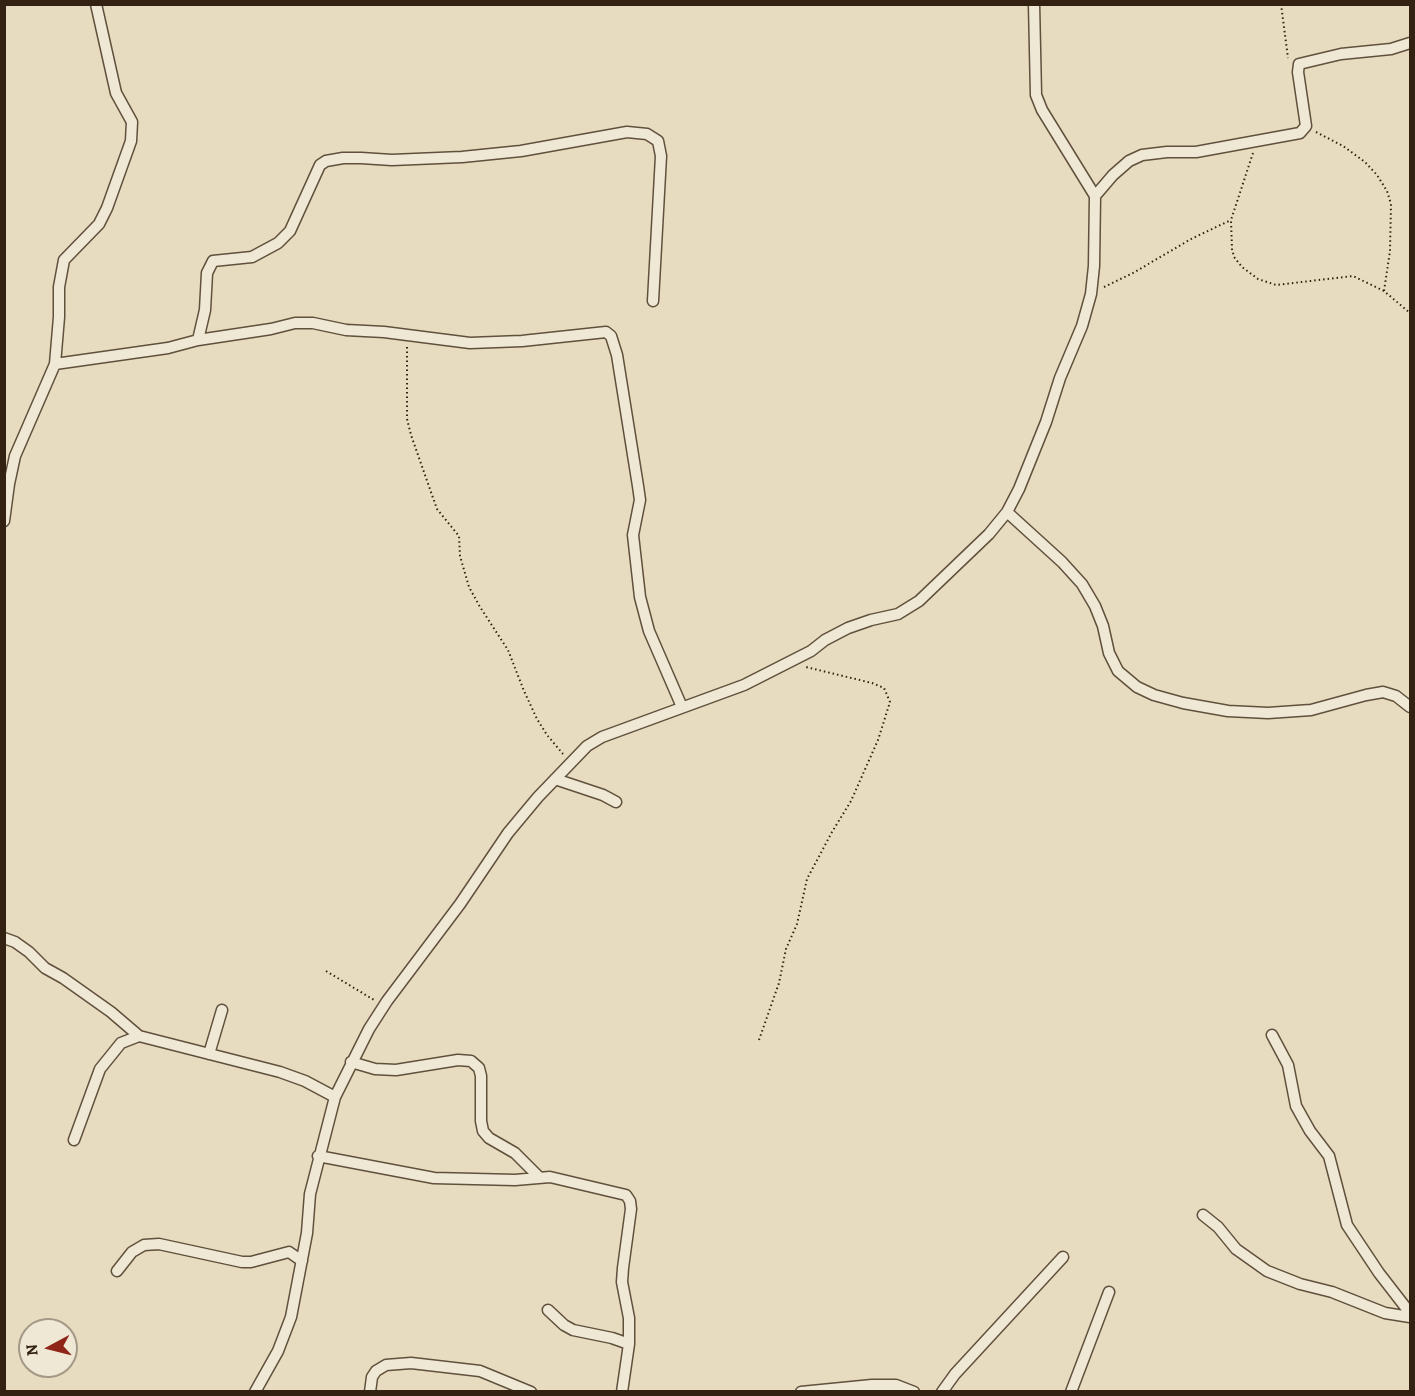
<!DOCTYPE html>
<style>
body{margin:0}
#map{position:relative;width:1415px;height:1396px;overflow:hidden;background:#e7dcbf;font-family:Alegreya,serif}
canvas{display:block}
.frame{position:absolute;inset:0;border:6px solid #321;pointer-events:none}
.north{position:absolute;left:18px;top:1318px;width:60px;height:60px;box-sizing:border-box;background:#efe8d5;border:2px solid #a49987;border-radius:50%;rotate:263deg;font-size:16px;font-weight:700;line-height:24px;text-align:center;color:#321}
.north::after{content:'';display:block;margin:auto;width:21px;height:27px;background:#8f2418;clip-path:polygon(50% 0,100% 100%,50% 72%,0 100%)}
</style>
<div id="map">
<canvas width="1415" height="1396"></canvas>
<div class="frame"></div>
<div class="north">N</div>
</div>
<script>
const ctx = document.querySelector('canvas').getContext('2d');
ctx.lineJoin = 'round';
const shape = rows => new Path2D(rows.map(r => 'M' + r).join(''));
function stroke(path, color, width, dash) { ctx.strokeStyle = color; ctx.lineWidth = width; ctx.lineCap = dash ? 'butt' : 'round'; ctx.setLineDash(dash || []); ctx.stroke(path); }
const street = shape([
 [1034,4,1036,95,1042,110,1095,196],
 [198,340,271,329,295,323,313,323,346,330,384,332,470,343,522,341,606,332,611,336,617,355,638,486,640,500,633,535,640,597,649,631,682,707],
 [55,364,168,348,198,340,205,310,207,273,213,261,252,257,278,243,290,231,320,165,326,161,343,158,361,158,392,160,462,157,521,151,627,132,647,134,658,141,661,156,653,301],
 [1007,512,1062,562,1082,584,1095,606,1103,626,1109,653,1118,671,1137,687,1154,695,1183,703,1228,711,1268,713,1311,710,1366,695,1383,692,1396,696,1410,707],
 [4,521,9,484,15,456,55,364,59,317,59,287,64,260,99,224,107,208,131,141,132,122,116,93,96,4],
 [555,779,603,795,616,802],
 [4,938,15,942,29,952,45,968,63,978,111,1012,139,1036],
 [1272,1035,1288,1065,1296,1106,1310,1131,1329,1156,1347,1225,1379,1273,1410,1313],
 [209,1054,222,1010],
 [351,1062,375,1069,396,1070,458,1060,471,1061,479,1068,481,1076,481,1121,483,1131,489,1138,515,1153,539,1177],
 [74,1140,100,1069,121,1043,139,1036,280,1072,305,1081,335,1097],
 [318,1156,434,1178,515,1180,550,1177,626,1195,630,1201,631,1209,623,1268,622,1282,629,1318,629,1344,622,1392],
 [1203,1215,1218,1227,1236,1249,1267,1271,1300,1284,1332,1292,1385,1313,1410,1317],
 [117,1271,132,1252,144,1245,159,1244,242,1262,251,1262,289,1252,302,1261],
 [548,1310,564,1325,573,1330,612,1338,629,1344],
 [255,1392,278,1351,291,1317,307,1233,310,1194,335,1097,369,1029,387,1001,460,904,508,833,538,797,587,746,602,737,744,685,811,651,825,640,848,628,871,620,898,614,919,601,989,534,1007,512,1019,489,1046,422,1060,378,1082,326,1091,294,1094,266,1095,196,1113,175,1129,161,1142,155,1167,152,1196,152,1300,133,1306,126,1298,72,1299,64,1341,54,1391,49,1410,43],
 [370,1392,372,1377,376,1371,386,1365,411,1363,480,1371,531,1392],
 [801,1392,872,1385,896,1385,914,1392],
 [942,1392,955,1374,1063,1257],
 [1071,1392,1109,1292]
]);
stroke(street, '#60503c', 13);
stroke(shape([
 [1281,4,1288,58],
 [1316,132,1343,146,1365,162,1377,175,1387,191,1391,204,1390,251,1384,291],
 [1253,153,1231,220,1232,249,1234,257,1242,267,1258,279,1276,285,1353,276,1384,291,1410,313],
 [1104,287,1133,273,1191,239,1231,220],
 [407,347,407,419,411,435,432,495,437,509,459,536,460,556,469,587,480,607,508,650,524,691,537,719,547,735,563,754],
 [326,971,374,1000],
 [759,1040,779,983,786,949,797,924,807,879,832,832,851,801,878,740,890,702,884,688,872,683,806,667]
]), '#321', 2, [1.5, 3]);
stroke(street, '#efe8d5', 10);
</script>
